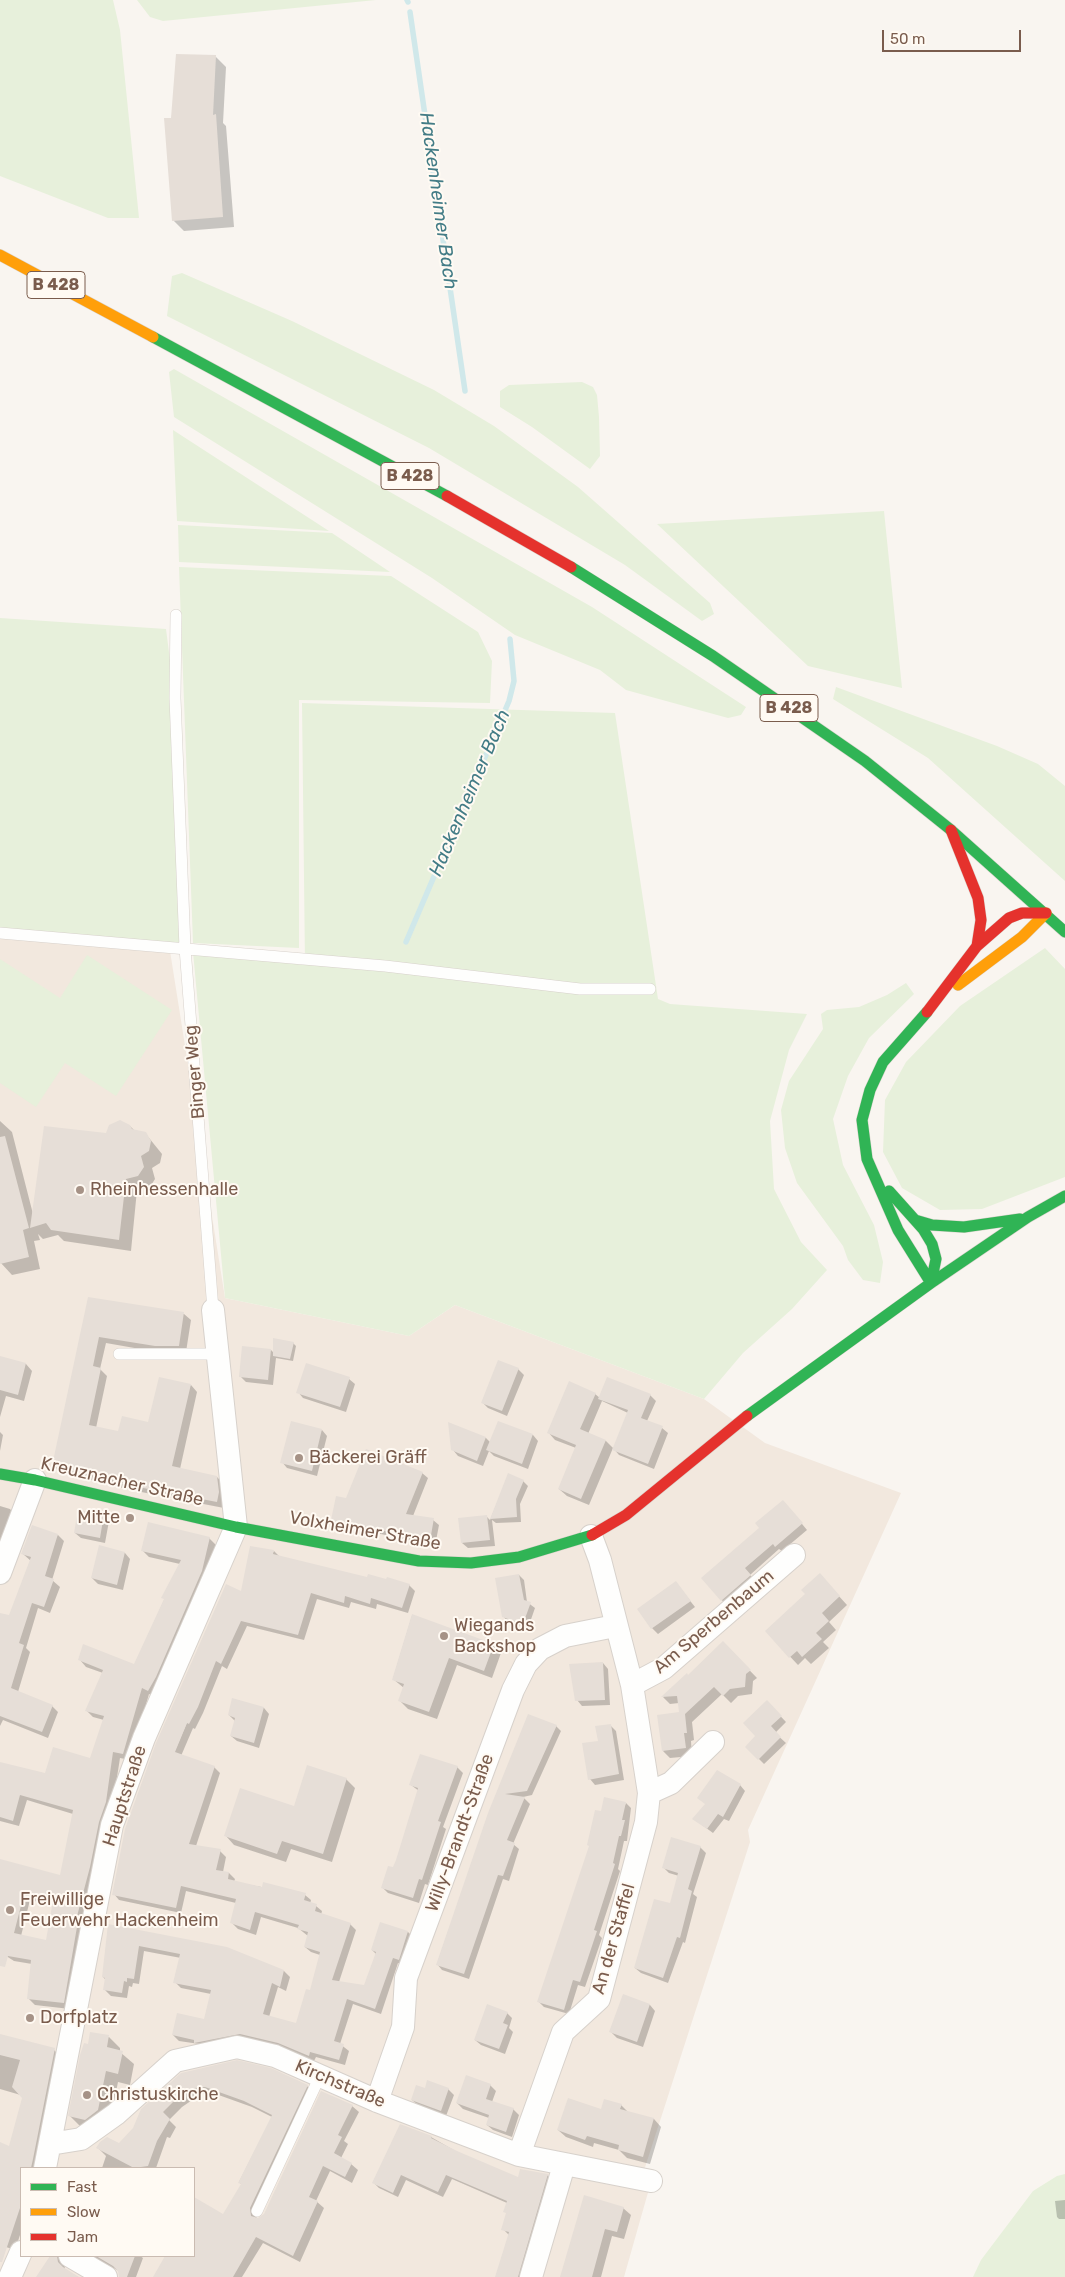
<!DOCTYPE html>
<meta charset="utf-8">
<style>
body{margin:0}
#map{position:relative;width:1065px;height:2277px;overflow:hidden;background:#f9f5f0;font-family:Rubik,sans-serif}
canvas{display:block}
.legend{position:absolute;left:20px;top:2167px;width:175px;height:90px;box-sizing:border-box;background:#fffaf3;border:1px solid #cabbb1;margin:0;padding:6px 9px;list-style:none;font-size:15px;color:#7a5c4d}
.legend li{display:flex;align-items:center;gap:10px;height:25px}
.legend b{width:25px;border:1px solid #cabbb1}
.scale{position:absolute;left:882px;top:30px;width:139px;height:22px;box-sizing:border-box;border:2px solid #7a5c4d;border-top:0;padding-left:6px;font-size:15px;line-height:18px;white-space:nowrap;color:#7a5c4d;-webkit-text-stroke:4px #fffaf3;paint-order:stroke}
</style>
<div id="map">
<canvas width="1065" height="2277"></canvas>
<ul class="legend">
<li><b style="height:6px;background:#30b455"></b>Fast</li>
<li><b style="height:6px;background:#ff9f0a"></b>Slow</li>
<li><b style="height:6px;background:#e5322d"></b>Jam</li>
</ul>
<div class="scale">50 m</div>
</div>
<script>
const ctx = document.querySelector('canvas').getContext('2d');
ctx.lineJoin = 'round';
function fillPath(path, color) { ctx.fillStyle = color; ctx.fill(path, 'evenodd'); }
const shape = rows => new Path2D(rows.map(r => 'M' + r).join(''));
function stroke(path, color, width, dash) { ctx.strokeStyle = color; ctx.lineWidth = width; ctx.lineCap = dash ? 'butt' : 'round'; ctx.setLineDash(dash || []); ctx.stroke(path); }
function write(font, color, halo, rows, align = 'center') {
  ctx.font = font + ' Rubik,sans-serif'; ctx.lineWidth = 4; ctx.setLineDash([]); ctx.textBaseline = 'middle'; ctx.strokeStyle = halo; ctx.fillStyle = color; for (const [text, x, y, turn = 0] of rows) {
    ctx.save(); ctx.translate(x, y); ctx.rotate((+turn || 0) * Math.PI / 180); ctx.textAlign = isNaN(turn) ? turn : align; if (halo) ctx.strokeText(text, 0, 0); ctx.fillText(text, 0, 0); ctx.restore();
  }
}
fillPath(shape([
 [0,936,170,951,225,1298,409,1336,455,1305,704,1399,765,1443,901,1493,748,1830,750,1842,639,2186,649,2189,624,2277,0,2277],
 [21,2168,194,2168,194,2256,21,2256]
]), '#f2e8de');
fillPath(shape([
 [0,0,113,0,120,30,139,218,108,218,0,176],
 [137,0,376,0,163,21,150,17],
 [182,273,292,321,434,390,494,426,578,487,710,603,714,614,702,621,625,565,429,448,167,316,172,276],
 [174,369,592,607,746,707,741,715,728,718,626,690,600,670,515,635,432,578,174,417,169,372],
 [582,382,593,387,597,395,599,417,600,456,590,469,532,427,500,407,500,391,509,385],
 [173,430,329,531,177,521],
 [884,511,902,688,808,666,657,524],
 [178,525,332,533,390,572,179,562],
 [179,567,391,576,478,632,492,661,490,703,299,700,299,948,193,943],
 [0,618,166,629,175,699,185,948,0,933],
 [836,687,997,746,1038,764,1065,786,1065,881,928,758,833,699],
 [302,703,615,713,658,999,670,1004,807,1014,789,1050,770,1121,774,1189,801,1242,827,1270,792,1309,743,1353,704,1399,455,1305,409,1336,225,1298,193,952,305,965],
 [1045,948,1065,969,1065,1177,982,1209,940,1210,902,1188,883,1152,885,1100,906,1062,960,1006],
 [87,955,172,1010,116,1096,65,1063,36,1107,0,1083,0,959,60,998],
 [906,983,914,994,869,1038,848,1076,833,1119,843,1165,874,1225,883,1262,880,1283,863,1280,848,1260,843,1246,797,1183,785,1148,781,1110,789,1081,823,1029,821,1014,827,1010,859,1007,887,995],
 [1065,2174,1065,2277,973,2277,981,2260,1033,2191,1057,2176]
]), '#e7f0db');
fillPath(shape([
 [215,56,226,67,223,123,226,126,234,227,184,231,173,220,172,119],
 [0,1121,12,1132,33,1214,107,1135,130,1126,135,1131,145,1133,162,1154,160,1163,152,1168,155,1179,150,1187,137,1190,131,1251,64,1241,58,1235,43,1239,38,1234,40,1240,34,1241,40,1269,12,1275,0,1262],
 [89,1299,184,1314,191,1320,186,1352,163,1353,106,1343,100,1369,107,1376,96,1428,119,1433,149,1424,191,1385,197,1392,180,1469,217,1477,224,1484,224,1508,131,1490,60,1472,53,1465],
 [293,1343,296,1346,293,1361,276,1358,273,1385,246,1382,241,1377,271,1350,274,1353],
 [0,1361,26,1364,32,1371,24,1401,6,1396,0,1417],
 [518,1369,524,1375,507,1416,488,1408,482,1402],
 [349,1379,355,1384,346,1412,303,1398,298,1392],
 [595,1394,600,1398,650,1395,656,1401,647,1421,662,1428,668,1433,654,1469,619,1455,613,1448,589,1505,567,1496,559,1489,576,1448,555,1440,548,1432],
 [602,1401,628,1413,614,1449,606,1441,588,1434],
 [498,1423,533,1435,538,1441,528,1469,494,1456,489,1451,483,1466,458,1456,453,1450,450,1424,486,1438,491,1443],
 [322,1430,327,1436,317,1476,287,1468,282,1462],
 [0,1432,3,1435,0,1451],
 [422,1473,428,1478,413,1516,433,1520,439,1525,435,1546,363,1530,362,1535,337,1530,331,1524,346,1500],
 [509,1475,523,1481,528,1486,520,1504,521,1522,496,1523,492,1520,495,1546,468,1548,462,1543,487,1517,490,1520],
 [0,1506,10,1509,16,1516,0,1559],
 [788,1507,807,1530,782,1551,779,1549,750,1575,756,1581,727,1606,703,1578],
 [103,1516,109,1521,105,1543,81,1538,75,1533],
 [58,1535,64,1541,52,1580,60,1587,50,1613,38,1608,26,1648,30,1652,18,1692,52,1706,58,1712,48,1738,3,1720,0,1726,0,1614,10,1617,31,1561,23,1554],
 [209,1538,216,1545,209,1578,155,1696,149,1694,130,1760,120,1758,112,1809,70,2009,35,2005,28,1998,32,1964,14,1961,0,1952,0,1861,61,1877,73,1814,27,1800,19,1826,0,1821,0,1763,46,1774,90,1760,104,1720,93,1717,87,1711,103,1673,86,1667,80,1660,135,1666,180,1564,149,1557,143,1551],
 [30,1900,53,1905,47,1942,21,1936],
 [100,1547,125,1553,130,1559,123,1590,98,1584,92,1578],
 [274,1551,280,1557,368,1578,409,1585,415,1591,408,1613,377,1604,376,1609,351,1602,349,1608,317,1599,304,1640,247,1626,227,1669,222,1666,203,1713,195,1729,193,1728,181,1756,214,1767,220,1773,196,1846,220,1851,226,1857,223,1872,229,1873,235,1879,234,1882,305,1895,311,1900,310,1904,316,1906,322,1911,321,1915,350,1924,356,1930,339,1982,365,1987,376,1954,372,1950,408,1932,414,1938,405,1965,398,1963,381,2014,353,2004,340,2044,349,2051,345,2065,316,2057,314,2061,179,2041,173,2035,205,2021,211,1994,181,1988,175,1982,181,1958,144,1951,139,1984,133,1983,132,1987,129,1986,127,1998,111,1996,105,1990,106,1980,103,1977,109,1925,284,1971,290,1977,286,1991,278,1987,269,2017,297,2024,311,1991,320,1955,311,1952,305,1947,308,1936,298,1928,261,1917,256,1935,238,1929,232,1923,236,1903,186,1891,181,1913,119,1900,114,1894,242,1593],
 [519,1575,524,1580,527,1602,535,1608,528,1628,508,1622,503,1616],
 [676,1583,695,1607,658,1634,652,1628],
 [827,1583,847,1605,829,1622,836,1630,823,1642,829,1648,811,1664,805,1658,798,1665,766,1631,807,1594],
 [412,1616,493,1645,501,1653,492,1678,457,1665,437,1719,408,1709,400,1701,404,1688,393,1679],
 [723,1643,757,1678,753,1681,752,1694,738,1696,731,1703,722,1694,692,1722,694,1740,691,1741,692,1756,670,1758,663,1751,680,1713,679,1703,670,1704,663,1697,689,1676],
 [603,1663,608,1669,610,1705,582,1706,577,1700],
 [233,1699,264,1708,269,1714,259,1748,237,1741,231,1736,235,1721,229,1715],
 [767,1702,786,1722,775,1733,786,1743,764,1764,747,1747,757,1736],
 [610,1725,616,1731,624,1780,595,1785,590,1779,599,1742],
 [556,1726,561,1731,532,1795,523,1797,530,1804,513,1844,519,1849,509,1881,503,1879,469,1979,442,1970,437,1964,489,1814],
 [457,1767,463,1773,443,1827,446,1829,428,1885,425,1884,419,1903,388,1893,383,1888,394,1869,419,1791,411,1785],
 [346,1779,355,1788,332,1862,291,1849,286,1862,234,1845,226,1836,294,1807],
 [740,1785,745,1791,729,1821,724,1819,713,1833,694,1819],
 [626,1803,631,1808,627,1841,624,1841,618,1869,620,1871,599,1935,602,1938,585,1987,578,1985,569,2014,544,2007,538,2001],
 [700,1847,706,1853,693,1894,697,1897,685,1943,683,1942,668,1983,641,1973,635,1968,671,1905,679,1876,669,1873,663,1867],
 [623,1996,650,2005,655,2011,643,2047,617,2038,611,2032],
 [507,2013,512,2018,509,2028,513,2032,505,2054,481,2045,475,2040],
 [0,2035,54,2050,60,2056,38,2168,21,2168,21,2232,15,2250,0,2245,0,2144,10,2147,24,2096,0,2089],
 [109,2037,120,2048,120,2052,134,2064,130,2085,118,2082,110,2122,82,2128,70,2116,89,2045],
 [182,2074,307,2086,314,2093,256,2215,257,2221,265,2215,352,2106,359,2112,344,2141,348,2144,341,2158,351,2164,358,2170,352,2183,330,2171,316,2201,324,2208,300,2262,263,2243,242,2277,155,2277,167,2256,194,2256,194,2205,196,2200,224,2216,242,2185,239,2182,272,2117,252,2107,213,2093,201,2094,182,2107,169,2120,176,2127,170,2138,167,2137,156,2168,102,2168,106,2156,98,2148,119,2145],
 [490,2085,496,2091,492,2102,513,2109,519,2115,512,2137,493,2130,487,2125,489,2118,463,2109,457,2103],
 [426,2089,448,2089,454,2095,446,2116,418,2105,412,2100],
 [621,2105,629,2113,654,2119,661,2127,650,2164,627,2158,619,2150,594,2143,593,2147,566,2137,558,2130],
 [431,2137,457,2152,519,2179,547,2175,552,2180,525,2277,497,2277,509,2235,503,2229,507,2214,507,2203,452,2179,443,2197,406,2180,398,2197,379,2188,373,2182],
 [1065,2200,1065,2219,1059,2219,1057,2217,1055,2201],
 [623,2208,631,2215,624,2239,612,2236,601,2277,562,2277],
 [55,2256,59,2256,64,2260,65,2270,78,2277,43,2277,49,2259],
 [91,2256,140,2256,143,2258,136,2277,119,2277,119,2271]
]), '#0003');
stroke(shape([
 [407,0,408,2],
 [410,12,465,391],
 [406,942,509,701,514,681,510,639]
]), '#d0e8ea', 5.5);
fillPath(shape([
 [176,54,216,55,213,115,216,114,223,217,172,221,164,118,171,118],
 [120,1120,130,1125,132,1129,146,1132,151,1141,149,1151,141,1156,144,1167,138,1176,126,1179,119,1240,51,1230,46,1223,30,1228,44,1126,106,1133,109,1125],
 [5,1136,29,1228,23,1230,29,1257,0,1264,0,1137],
 [88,1297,184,1312,179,1346,155,1346,99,1337,93,1366,101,1368,89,1425,118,1431,122,1416,148,1422,159,1377,191,1384,172,1466,217,1476,219,1492,217,1502,122,1484,123,1482,52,1466],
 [273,1338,294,1342,290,1359,273,1356],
 [242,1346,271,1349,268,1380,239,1377],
 [0,1356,26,1363,18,1395,0,1390],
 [498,1360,519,1368,502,1411,481,1403],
 [306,1363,350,1377,340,1407,296,1393],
 [607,1377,651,1394,641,1418,663,1426,648,1464,612,1450,628,1410,598,1399],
 [569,1381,596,1393,580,1429,606,1440,581,1499,558,1489,576,1445,547,1433],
 [291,1421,322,1429,312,1471,280,1463],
 [498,1421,533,1434,522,1464,486,1450],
 [448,1422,486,1437,477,1461,451,1450],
 [366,1449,423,1472,406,1514,434,1518,430,1541,358,1525,357,1530,330,1525,336,1496,346,1498],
 [508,1473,524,1480,516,1499,517,1517,490,1519],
 [783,1500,803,1523,775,1547,773,1544,745,1568,751,1575,721,1601,701,1578,759,1528,755,1523],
 [78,1510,104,1514,100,1538,74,1533],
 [487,1515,490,1540,461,1543,458,1518],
 [148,1522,210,1537,202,1571,156,1677,148,1691,142,1688,123,1754,113,1752,106,1802,99,1822,90,1867,76,1920,78,1921,64,2003,27,1999,31,1960,8,1956,5,1967,0,1966,0,1859,60,1875,73,1810,20,1795,13,1821,0,1817,0,1762,45,1773,53,1747,90,1758,104,1716,85,1711,103,1670,78,1660,83,1644,134,1664,164,1599,161,1598,181,1560,141,1551],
 [24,1894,53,1901,46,1940,14,1933],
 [32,1525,58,1534,45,1576,54,1579,44,1607,32,1603,19,1643,24,1645,11,1688,53,1705,42,1732,0,1716,0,1613,9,1615,31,1557,21,1554],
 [99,1545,125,1552,117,1585,91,1578],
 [250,1546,274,1550,273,1554,367,1577,368,1574,386,1579,387,1577,410,1584,402,1608,371,1598,370,1604,345,1596,344,1603,311,1593,298,1635,241,1621,221,1664,216,1661,198,1707,189,1724,187,1723,175,1752,215,1766,189,1844,221,1849,216,1870,229,1872,228,1879,262,1887,263,1882,306,1893,304,1900,317,1904,315,1911,351,1923,332,1980,364,1985,376,1952,371,1950,380,1922,408,1931,399,1960,393,1958,375,2009,347,1999,334,2041,344,2044,339,2060,310,2052,309,2056,278,2043,240,2034,194,2043,194,2040,172,2035,177,2013,204,2019,211,1990,173,1983,180,1954,139,1946,134,1979,127,1978,127,1982,124,1981,122,1993,103,1990,105,1978,102,1977,108,1924,227,1947,284,1970,280,1987,272,1983,263,2014,296,2023,306,1989,310,1990,320,1952,304,1947,308,1932,297,1929,299,1925,255,1912,250,1930,230,1923,236,1899,181,1886,176,1908,112,1895,125,1829,156,1743,226,1584,241,1591],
 [820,1573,840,1596,822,1613,829,1621,816,1633,822,1639,802,1657,797,1651,789,1658,765,1631,805,1594,801,1590],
 [519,1574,524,1600,531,1602,523,1624,502,1617,495,1578],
 [676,1581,691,1601,651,1629,637,1609],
 [412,1614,494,1644,484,1671,449,1658,429,1712,398,1701,404,1684,392,1680],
 [723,1641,751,1670,746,1674,745,1687,730,1689,723,1696,714,1687,685,1714,687,1733,684,1733,686,1748,662,1751,657,1715,679,1712,677,1696,661,1697,687,1673,688,1675],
 [603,1662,605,1700,575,1701,569,1664],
 [232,1698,264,1707,254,1743,230,1736,235,1718,228,1715],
 [767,1700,782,1716,771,1726,781,1737,758,1760,745,1747,755,1736,743,1723],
 [528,1714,557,1725,527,1791,505,1794,525,1797,507,1840,515,1843,503,1876,498,1875,464,1974,436,1965,488,1813],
 [611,1724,619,1774,588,1780,582,1743,598,1741,595,1726],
 [420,1754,458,1766,438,1821,441,1822,422,1880,419,1879,413,1898,381,1888,388,1866,393,1867,396,1860,418,1788,409,1785],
 [307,1765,347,1778,323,1854,282,1841,277,1854,224,1836,240,1788,294,1806],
 [717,1770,741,1784,723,1817,718,1814,707,1829,692,1819,705,1804,697,1798],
 [604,1797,626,1802,622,1820,625,1820,621,1836,619,1836,613,1863,615,1864,594,1930,597,1931,580,1982,573,1980,564,2010,537,2002,589,1846,587,1845,595,1810,601,1811],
 [671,1837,701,1846,688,1889,692,1891,680,1938,677,1937,663,1978,634,1968,654,1899,670,1903,678,1873,662,1868],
 [623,1994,650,2004,637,2042,609,2032],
 [487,2004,508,2012,503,2023,508,2025,499,2049,474,2040],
 [90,2032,109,2035,107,2047,123,2051,118,2074,106,2071,98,2110,85,2120,68,2116,80,2055,84,2043,88,2044],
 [0,2034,55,2048,33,2159,31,2168,21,2168,21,2205,2,2262,0,2262,0,2142,9,2146,22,2098,12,2087,20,2060,0,2055],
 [237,2060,271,2068,308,2085,250,2208,251,2216,258,2218,264,2214,321,2091,353,2105,338,2135,342,2137,334,2153,352,2163,345,2177,323,2166,309,2197,318,2201,293,2256,256,2237,233,2277,153,2277,165,2256,194,2256,194,2197,223,2214,241,2184,238,2183,272,2115,244,2101,205,2087,194,2088,175,2100,163,2112,170,2119,157,2141,148,2166,134,2168,96,2148,100,2142,107,2137,119,2143,133,2128,141,2109,181,2073],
 [466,2075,491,2084,486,2099,514,2108,506,2132,486,2125,489,2115,456,2103],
 [427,2080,449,2088,441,2111,411,2100,416,2085,425,2088],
 [568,2098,601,2109,604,2099,622,2104,620,2109,654,2118,643,2157,618,2150,619,2145,587,2136,585,2140,557,2130],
 [400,2124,432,2136,431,2138,457,2151,518,2177,520,2169,548,2174,518,2277,495,2277,509,2232,501,2230,506,2213,503,2212,507,2201,446,2175,438,2192,401,2175,393,2193,372,2183],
 [584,2195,624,2207,617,2232,605,2229,592,2277,560,2277],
 [50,2256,57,2256,58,2262,63,2267,79,2277,36,2277],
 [96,2256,135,2256,127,2277,119,2277,118,2271,113,2266]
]), '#e6ded7');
const lane = shape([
 [176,615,175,698,185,948,213,1310],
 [0,933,385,966,580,989,650,989],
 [119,1354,218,1354],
 [257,2211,320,2076]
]);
const street = shape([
 [0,1573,35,1480],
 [632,1685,664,1668,794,1555],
 [649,1793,671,1783,713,1742],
 [377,2101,403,2027,406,1978,513,1690,526,1664,540,1649,565,1636,615,1626],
 [50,2144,81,2139,116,2114,175,2061,237,2047,275,2056,377,2101,519,2155,651,2181],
 [519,2155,563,2032,599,1999,646,1822,649,1793,632,1685,600,1560,591,1536],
 [45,2168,112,1825,144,1738,236,1527,213,1310],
 [70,2256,106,2277],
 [10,2277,21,2252],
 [531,2277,564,2165]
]);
const fast = shape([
 [153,337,447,496],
 [571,567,713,656,865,761,951,830,1065,932],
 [927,1012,883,1062,870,1090,862,1120,867,1159,898,1230,931,1283],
 [889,1191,923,1229,932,1244,936,1259,931,1283],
 [915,1220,932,1225,964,1227,1020,1219],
 [747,1416,931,1283,1028,1217,1065,1196],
 [0,1474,35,1480,236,1527,419,1561,471,1563,519,1557,592,1535]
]);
const slow = shape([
 [0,255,153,337],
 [958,985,1022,937,1046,913]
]);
const jam = shape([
 [447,496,571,567],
 [951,830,978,898,981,920,977,946],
 [927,1012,977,946,1009,918,1022,913,1046,913],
 [592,1535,626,1515,747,1416]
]);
stroke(lane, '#d7d1cb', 12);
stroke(street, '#d7d1cb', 24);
stroke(fast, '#d9d2cb', 12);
stroke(slow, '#d9d2cb', 12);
stroke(jam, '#d9d2cb', 12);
stroke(lane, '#fefefd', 11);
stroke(street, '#fefefd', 22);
stroke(fast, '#30b455', 11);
stroke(slow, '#ff9f0a', 11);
stroke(jam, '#e5322d', 11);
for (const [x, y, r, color] of [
 [80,1190,5,"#a69286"],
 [299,1458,5,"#a69286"],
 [130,1518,5,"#a69286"],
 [444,1636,5,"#a69286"],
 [10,1910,5,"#a69286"],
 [30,2018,5,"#a69286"],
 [87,2095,5,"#a69286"]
]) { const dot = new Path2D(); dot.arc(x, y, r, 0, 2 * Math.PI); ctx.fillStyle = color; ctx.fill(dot); stroke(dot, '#fffaf3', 2); }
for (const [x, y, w] of [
 [56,285,58],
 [410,476,58],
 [789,708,58]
]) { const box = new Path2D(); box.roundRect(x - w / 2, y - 13.5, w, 27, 4); ctx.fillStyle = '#fffaf3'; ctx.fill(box); stroke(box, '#7a5c4d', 1); }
write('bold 16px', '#7a5c4d', null, [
 ["B 428",56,285],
 ["B 428",410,476],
 ["B 428",789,708]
]);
write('18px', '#7a5c4d', '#fffaf3', [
 ["Binger Weg",195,1072,-95],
 ["Kreuznacher Straße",122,1482,13],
 ["Volxheimer Straße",365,1531,10],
 ["Am Sperbenbaum",714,1622,-40],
 ["Hauptstraße",125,1796,-72],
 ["Willy-Brandt-Straße",460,1833,-70],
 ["An der Staffel",614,1939,-74],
 ["Kirchstraße",340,2084,23]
]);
write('18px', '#7a5c4d', '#fffaf3', [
 ["Rheinhessenhalle",90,1190],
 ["Bäckerei Gräff",309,1458],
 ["Mitte",120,1518,"right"],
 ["Wiegands",454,1626],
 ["Backshop",454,1647],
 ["Freiwillige",20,1900],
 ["Feuerwehr Hackenheim",20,1921],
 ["Dorfplatz",40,2018],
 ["Christuskirche",97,2095]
], 'left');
write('italic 19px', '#437c86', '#fffaf3', [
 ["Hackenheimer Bach",438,201,82],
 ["Hackenheimer Bach",470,793,-67]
]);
</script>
